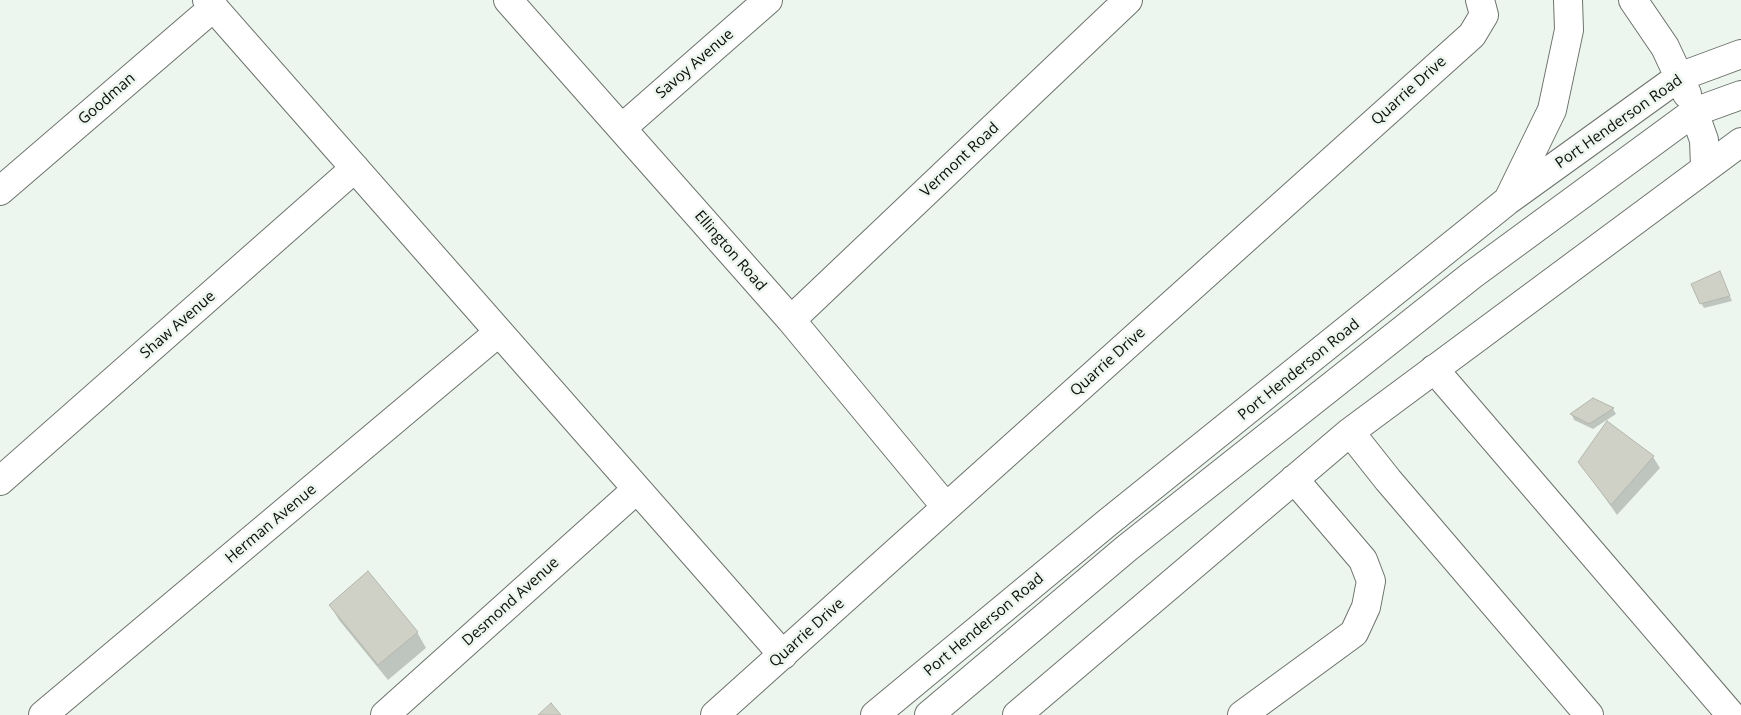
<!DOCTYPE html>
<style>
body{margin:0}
canvas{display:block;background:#edf6ee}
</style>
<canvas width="1741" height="715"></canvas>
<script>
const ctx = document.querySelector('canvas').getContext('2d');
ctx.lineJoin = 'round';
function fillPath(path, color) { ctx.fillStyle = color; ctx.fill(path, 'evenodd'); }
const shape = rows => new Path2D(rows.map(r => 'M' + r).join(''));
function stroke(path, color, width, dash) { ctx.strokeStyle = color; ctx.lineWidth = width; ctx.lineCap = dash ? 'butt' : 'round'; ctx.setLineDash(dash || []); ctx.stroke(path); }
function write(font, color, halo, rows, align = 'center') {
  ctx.font = font + ' "Open Sans",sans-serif'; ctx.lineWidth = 5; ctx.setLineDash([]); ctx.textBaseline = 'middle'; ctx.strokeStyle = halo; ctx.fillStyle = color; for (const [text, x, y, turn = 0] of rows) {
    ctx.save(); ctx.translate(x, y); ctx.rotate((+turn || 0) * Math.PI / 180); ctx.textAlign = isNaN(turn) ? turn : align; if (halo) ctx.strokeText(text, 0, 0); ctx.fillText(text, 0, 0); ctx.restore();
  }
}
fillPath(shape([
 [1722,278,1732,301,1704,308,1701,303],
 [1593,400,1613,409,1616,414,1593,429,1574,420,1572,415],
 [1607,423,1653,457,1660,468,1617,515,1580,462],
 [330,605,417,632,426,648,388,680,339,620]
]), '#0003');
const building = shape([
 [1720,271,1730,296,1700,304,1691,284,1720,271],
 [1593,398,1614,408,1589,424,1570,414,1593,398],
 [1607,421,1654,456,1611,505,1578,462,1607,421],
 [368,571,418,632,378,665,329,605,368,571],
 [551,703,561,715,538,715,551,703]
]);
fillPath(building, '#cfd1c7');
stroke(building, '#b4b6ac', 1);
const minor = shape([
 [207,0,783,655],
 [508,0,791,320,946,507],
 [1694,112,1704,140,1705,167],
 [622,128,768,0],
 [0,191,214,7],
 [791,320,1128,0],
 [1434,369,1731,715],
 [1350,432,1388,480,1589,715],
 [0,481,355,168],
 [43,715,499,332],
 [385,715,637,489],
 [715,715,1472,35,1484,15,1480,0],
 [1017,715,1350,432,1741,142],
 [1242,715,1354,633,1366,607,1371,581,1363,560,1294,479]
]);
const major = shape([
 [1633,0,1665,47,1687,94],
 [1509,198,1552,110,1569,30,1568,0],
 [875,715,1107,523,1507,201,1679,77,1741,54],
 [929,715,1127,548,1472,275,1694,112,1741,95]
]);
stroke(minor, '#6c736c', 30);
stroke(major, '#6c736c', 30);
stroke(minor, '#fff', 28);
stroke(major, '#fff', 28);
write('15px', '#0a0d0b', '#edf6ee', [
 ["Savoy Avenue",695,64,-41],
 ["Quarrie Drive",1409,91,-42],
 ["Goodman",107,99,-41],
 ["Port Henderson Road",1619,122,-35],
 ["Vermont Road",960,160,-43],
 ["Ellington Road",730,251,49],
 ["Shaw Avenue",178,325,-41],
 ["Quarrie Drive",1108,362,-42],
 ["Port Henderson Road",1299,370,-39],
 ["Herman Avenue",271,524,-40],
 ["Desmond Avenue",511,602,-42],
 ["Port Henderson Road",984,625,-40],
 ["Quarrie Drive",807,633,-42]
]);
</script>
